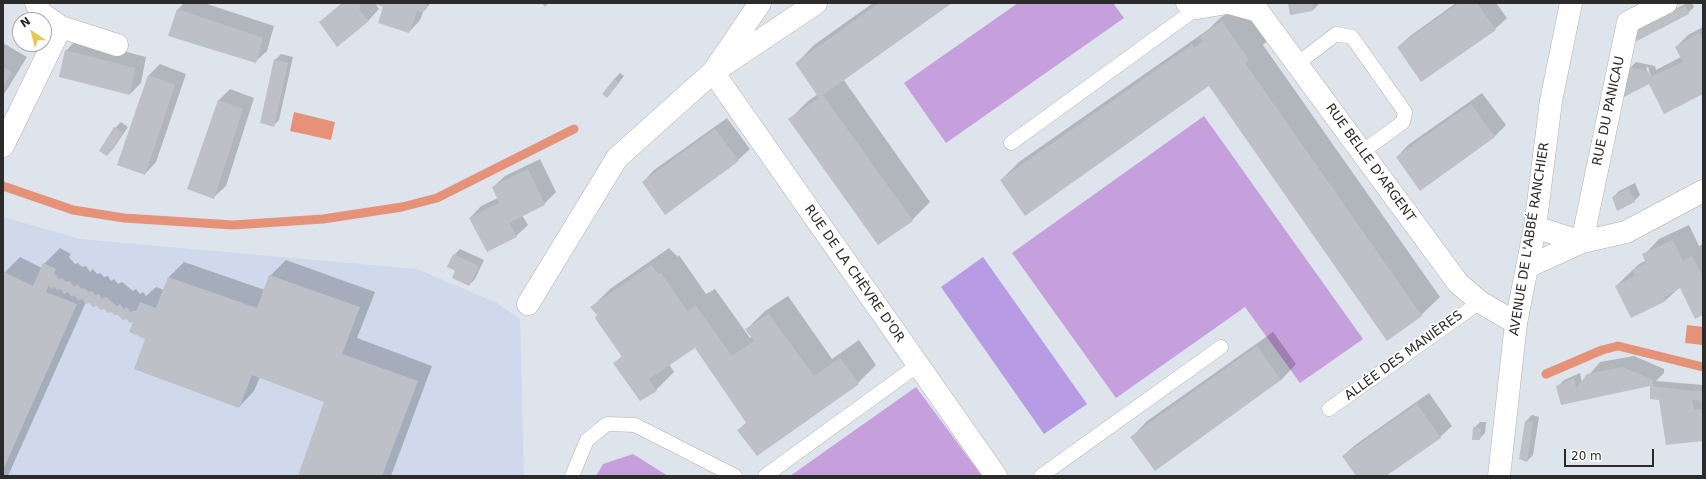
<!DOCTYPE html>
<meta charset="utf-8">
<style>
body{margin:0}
#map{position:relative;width:1706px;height:479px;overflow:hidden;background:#dee4eb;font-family:"DejaVu Sans",sans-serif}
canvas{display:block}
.frame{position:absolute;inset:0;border:4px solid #2b2b2b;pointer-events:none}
.north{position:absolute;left:12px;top:12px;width:40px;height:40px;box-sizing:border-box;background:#fff;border:1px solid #aaa;border-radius:50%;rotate:325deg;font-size:11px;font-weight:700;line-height:16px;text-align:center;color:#2b2b2b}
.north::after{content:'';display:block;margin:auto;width:14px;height:18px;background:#ebc84b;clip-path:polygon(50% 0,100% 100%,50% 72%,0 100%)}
.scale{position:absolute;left:1564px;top:449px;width:90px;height:18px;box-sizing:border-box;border:2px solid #2b2b2b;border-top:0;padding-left:5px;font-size:12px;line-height:14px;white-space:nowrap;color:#2b2b2b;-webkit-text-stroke:3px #fff;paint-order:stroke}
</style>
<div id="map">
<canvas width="1706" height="479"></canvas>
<div class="frame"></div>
<div class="north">N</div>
<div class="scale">20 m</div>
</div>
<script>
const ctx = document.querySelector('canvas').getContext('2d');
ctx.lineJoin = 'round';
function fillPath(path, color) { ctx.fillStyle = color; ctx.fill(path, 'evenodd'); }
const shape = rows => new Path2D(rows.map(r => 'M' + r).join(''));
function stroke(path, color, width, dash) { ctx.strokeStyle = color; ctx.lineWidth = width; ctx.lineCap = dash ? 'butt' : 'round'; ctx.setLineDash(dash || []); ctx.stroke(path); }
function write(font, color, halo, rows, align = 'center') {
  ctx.font = font + ' "DejaVu Sans",sans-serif'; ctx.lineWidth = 3.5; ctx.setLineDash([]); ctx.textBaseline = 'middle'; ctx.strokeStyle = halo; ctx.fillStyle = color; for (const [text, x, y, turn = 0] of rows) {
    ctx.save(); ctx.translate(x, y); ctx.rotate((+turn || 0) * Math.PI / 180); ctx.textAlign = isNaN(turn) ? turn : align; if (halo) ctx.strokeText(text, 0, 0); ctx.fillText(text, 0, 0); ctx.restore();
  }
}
fillPath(shape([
 [3,217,80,239,417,269,497,303,520,319,524,476,3,476]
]), '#cfd9eb');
fillPath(shape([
 [1018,3,1113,3,1124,18,946,143,904,83],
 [1204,116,1363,339,1300,383,1245,307,1116,398,1012,253],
 [916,387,982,476,790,476],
 [633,454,668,476,596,476,603,464]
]), '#c69fdd');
fillPath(shape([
 [983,257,1087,404,1044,434,941,287]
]), '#b79be4');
fillPath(shape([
 [294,112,335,122,331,140,290,131],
 [1687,325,1703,327,1703,345,1685,343]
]), '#e59279');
fillPath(shape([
 [184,3,204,3,274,26,267,51,255,62,178,9],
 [342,3,431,3,424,10,420,20,409,32,384,6,375,3,379,9,368,21,320,22],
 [873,3,950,3,843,79,930,202,912,220,790,119,808,101,818,94,796,64,814,45],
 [1289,3,1320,3,1313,10],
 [1456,3,1496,3,1507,18,1495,29,1398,47,1410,36],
 [1687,3,1692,3,1694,7,1688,13,1638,31,1644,25],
 [1241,4,1267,41,1263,45,1440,297,1421,315,1387,339,1209,85,1001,180,1019,162,1209,29,1220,18],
 [1703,27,1703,93,1650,83,1630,68,1636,62,1655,66,1656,70,1681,57,1676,47,1688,35],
 [1648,67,1651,76,1650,77,1646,68],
 [77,39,146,57,141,83,130,94,66,51],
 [3,43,27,57,3,96],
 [281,54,293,57,279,120,273,126,275,60],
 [160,64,186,74,156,162,145,174,118,165,149,75],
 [620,73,624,76,607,97,614,79],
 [230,89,254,98,226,186,214,197,188,188,219,100],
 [1482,93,1506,125,1494,137,1397,157,1408,145],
 [727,118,750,149,738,160,643,182,654,170],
 [121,122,128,127,113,149,107,155,115,128],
 [540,159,556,192,544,204,522,215,528,225,516,236,470,218,481,206,498,198,493,187,505,176],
 [1635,183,1640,195,1634,201,1613,197,1619,191],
 [1689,225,1699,246,1703,244,1703,314,1680,287,1666,300,1632,317,1616,286,1639,264,1647,260,1644,255,1659,239],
 [60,248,71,254,69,257,75,264,78,263,82,267,86,266,90,272,93,269,97,274,100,273,104,277,108,276,111,281,114,279,118,284,122,282,133,291,136,289,140,294,143,292,146,296,156,287,164,290,169,277,184,262,265,290,270,276,286,260,375,292,357,338,432,366,391,476,299,476,326,401,260,377,254,391,239,407,146,338,135,321,90,302,86,302,8,476,3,476,3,277,5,272,20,257,42,268,44,264],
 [669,248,678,257,679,255,706,294,715,289,750,338,752,337,747,329,765,311,788,296,832,359,859,340,876,365,858,383,738,430,747,422,695,347,669,364,674,372,656,390,615,363,622,356,598,315,592,307,610,289],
 [460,249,484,260,475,279,469,285,456,270,454,255],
 [1273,332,1296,364,1281,380,1132,437,1147,421],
 [1634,356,1664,369,1664,373,1656,381,1703,385,1703,440,1660,399,1651,387,1653,384,1579,400,1558,386,1564,380,1580,373,1582,383,1600,362],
 [1429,393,1452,426,1440,437,1384,476,1357,476,1343,456,1355,445],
 [1532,415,1539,417,1533,455,1527,461,1526,421],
 [1480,422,1486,422,1485,433,1479,439,1474,428]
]), '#0003');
stroke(shape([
 [3,186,73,210,124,218,233,225,323,219,402,207,437,198,574,129],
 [1546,374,1602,350,1618,346,1703,367]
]), '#e59279', 9);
fillPath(shape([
 [341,3,361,3,359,9,369,21,337,47,319,22,342,4],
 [372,3,425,3,427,6,426,10,421,12,417,11,409,33,378,23,383,7],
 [541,3,549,3,545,7],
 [879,3,952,3,823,95,913,221,878,245,788,119,819,98,795,63],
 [1288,3,1312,3,1313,11,1290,15],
 [1459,3,1477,3,1496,30,1421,82,1397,47],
 [1685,6,1689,14,1635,42,1637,30],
 [177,9,263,38,256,63,168,36],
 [1222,21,1249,60,1245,63,1422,316,1387,341,1209,86,1025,216,1000,180,1192,45,1194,48,1203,41,1200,37],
 [1699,33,1703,41,1703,94,1664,114,1649,84,1622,98,1629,67,1649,72,1651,77,1683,62,1675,47],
 [65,50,135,68,130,95,59,77],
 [274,59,288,63,274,127,260,123],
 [3,67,12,72,3,87],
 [148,75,175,85,145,175,117,165],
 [614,79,619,83,607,98,602,94],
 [218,100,243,109,214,199,187,189],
 [1471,104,1495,137,1420,191,1396,157],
 [114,127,123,133,107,156,99,151],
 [715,129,739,161,665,215,642,182],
 [528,169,545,205,509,223,517,237,487,252,469,218,499,203,492,187],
 [1629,188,1635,202,1617,211,1612,197],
 [1673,240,1683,261,1692,256,1703,277,1703,315,1695,319,1680,288,1664,297,1666,301,1631,318,1615,286,1635,276,1632,270,1646,263,1642,254],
 [453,254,479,266,469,286,452,278,455,271,447,267],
 [43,263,56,269,54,273,59,279,62,278,66,282,70,281,74,287,77,284,81,289,84,288,88,292,92,291,95,295,99,294,102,299,106,297,117,306,120,304,124,309,127,307,130,312,137,310,140,302,156,308,168,277,257,308,269,275,360,307,342,354,418,381,382,476,298,476,324,402,252,375,239,408,134,369,145,339,129,332,133,322,130,323,126,319,123,320,118,315,115,315,111,312,108,313,104,309,100,310,97,306,93,307,89,303,86,304,82,299,78,300,74,295,72,297,68,292,64,294,61,289,57,290,55,287,51,289,49,285,46,292,77,304,3,470,3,274,4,272,33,286],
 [651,265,659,274,661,273,687,311,696,306,732,356,754,341,745,329,769,314,814,376,840,358,859,384,757,456,737,430,747,424,695,348,649,379,657,391,640,401,613,363,622,357,595,318,597,315,590,307],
 [1257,346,1281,380,1155,471,1130,437],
 [1622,367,1653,380,1652,386,1693,391,1703,391,1703,402,1698,403,1699,400,1692,400,1694,410,1703,409,1703,441,1666,445,1659,400,1650,399,1650,386,1561,405,1556,386,1574,378,1576,389,1587,374],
 [1417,404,1441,438,1386,476,1356,476,1342,456],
 [1525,421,1533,422,1527,462,1519,459],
 [1473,427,1481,428,1480,440,1472,440]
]), '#bdc0c7');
const lane = shape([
 [1297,64,1336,34,1352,37,1405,112,1403,122,1362,152],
 [1011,143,1197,8],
 [1329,409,1480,302],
 [572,476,587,440,607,424,635,425,735,476],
 [765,476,918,365],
 [1041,476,1221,347]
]);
const street = shape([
 [816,3,713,72,996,476],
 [1187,3,1197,8,1227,3],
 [1229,3,1258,11,1458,283,1480,302,1516,323],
 [61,27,117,45],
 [3,146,61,27,41,13,36,3],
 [1535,227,1582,242],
 [1582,242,1628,22,1666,3],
 [1527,267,1582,242,1626,232,1703,191],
 [528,304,617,158,713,72,760,3]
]);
const secondary = shape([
 [1499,476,1516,323,1535,227,1551,101,1571,3]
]);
stroke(lane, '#b2b0a7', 15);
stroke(street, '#b2b0a7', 23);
stroke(secondary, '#b2b0a7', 23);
stroke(lane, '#fff', 14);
stroke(street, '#fff', 22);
stroke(secondary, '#fff', 22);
write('13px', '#2b2b2b', '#fff', [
 ["RUE DU PANICAU",1609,111,-78],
 ["RUE BELLE D'ARGENT",1370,163,54],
 ["AVENUE DE L'ABBÉ RANCHIER",1530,239,-81],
 ["RUE DE LA CHÈVRE D'OR",854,274,55],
 ["ALLÉE DES MANIÈRES",1404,356,-36]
]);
</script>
